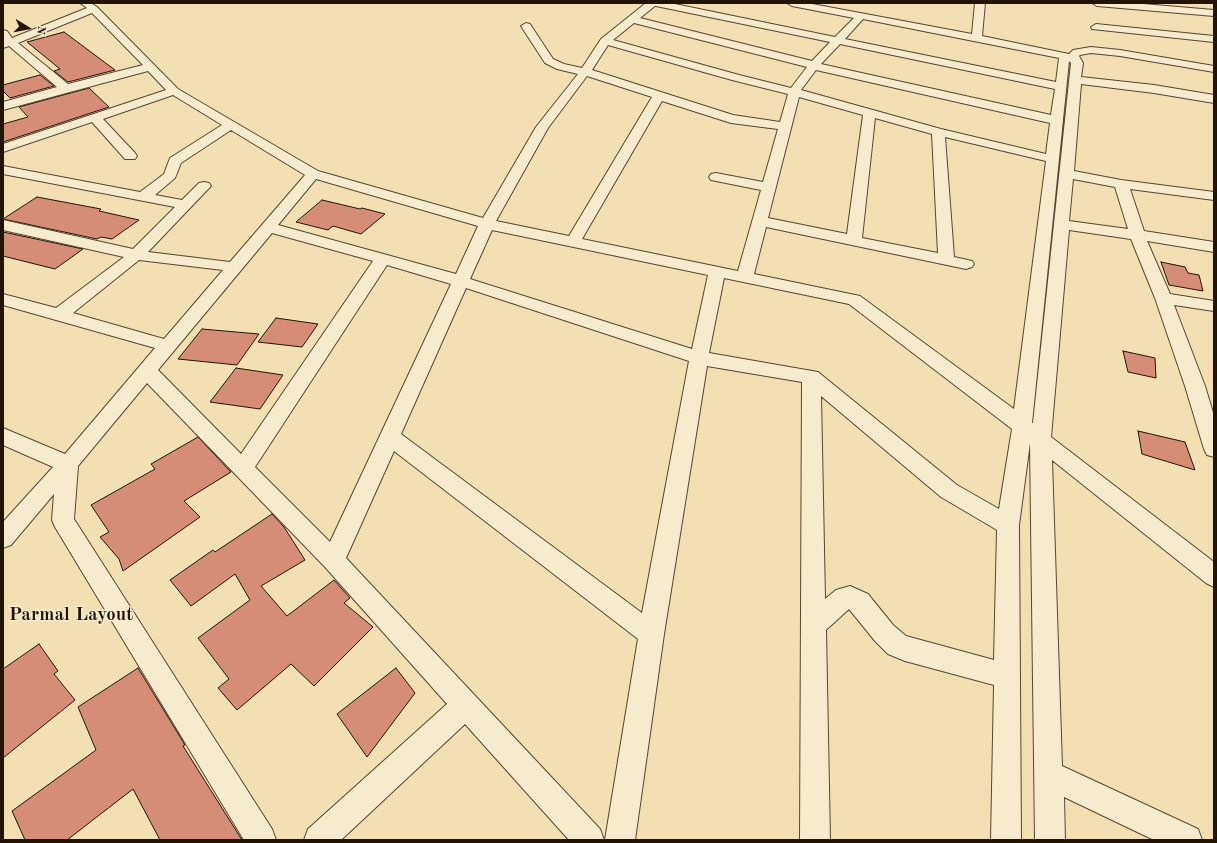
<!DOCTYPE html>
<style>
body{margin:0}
#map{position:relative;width:1217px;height:843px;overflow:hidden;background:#f2e0b3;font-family:"Old Standard TT",serif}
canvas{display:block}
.frame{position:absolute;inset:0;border:4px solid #211404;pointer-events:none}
.north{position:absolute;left:8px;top:8px;width:40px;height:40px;-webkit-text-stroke:3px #f7ebce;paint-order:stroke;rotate:100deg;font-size:11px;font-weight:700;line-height:16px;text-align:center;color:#211404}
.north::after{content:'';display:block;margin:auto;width:14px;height:18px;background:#211404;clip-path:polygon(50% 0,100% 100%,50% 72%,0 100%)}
</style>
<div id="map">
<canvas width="1217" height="843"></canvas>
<div class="frame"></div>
<div class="north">N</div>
</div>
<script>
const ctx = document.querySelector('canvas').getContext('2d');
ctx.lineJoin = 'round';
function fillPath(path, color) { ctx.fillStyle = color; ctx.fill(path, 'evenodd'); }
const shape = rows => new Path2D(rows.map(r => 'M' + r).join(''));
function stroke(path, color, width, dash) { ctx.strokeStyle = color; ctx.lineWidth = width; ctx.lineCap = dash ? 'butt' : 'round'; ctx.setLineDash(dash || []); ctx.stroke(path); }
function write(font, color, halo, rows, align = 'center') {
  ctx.font = font + ' "Old Standard TT",serif'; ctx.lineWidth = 3; ctx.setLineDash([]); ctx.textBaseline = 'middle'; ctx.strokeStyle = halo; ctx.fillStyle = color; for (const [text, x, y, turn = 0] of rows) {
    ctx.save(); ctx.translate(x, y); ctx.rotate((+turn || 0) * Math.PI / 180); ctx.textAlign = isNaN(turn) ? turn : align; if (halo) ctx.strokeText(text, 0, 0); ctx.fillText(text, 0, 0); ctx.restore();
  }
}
const building = shape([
 [64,32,115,70,68,82,54,71,60,69,27,42,64,32],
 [40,75,54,86,10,98,3,91,3,85,40,75],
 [89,88,109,107,3,142,3,124,28,117,19,107,89,88],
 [37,197,101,209,99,211,139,220,112,239,101,237,97,239,3,219,37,197],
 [322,200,360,209,362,208,385,214,361,234,333,226,328,230,296,222,322,200],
 [3,232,83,249,55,269,3,256,3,232],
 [1161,262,1185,267,1188,273,1199,275,1203,291,1169,285,1161,262],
 [276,318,318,324,302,347,258,342,276,318],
 [202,329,259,334,237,365,178,359,202,329],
 [1123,351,1155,358,1156,378,1128,372,1123,351],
 [236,368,283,375,260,409,210,402,236,368],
 [1138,431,1185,442,1195,470,1142,454,1138,431],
 [198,437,231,472,184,501,200,517,123,571,119,559,100,537,109,532,91,505,155,469,151,464,198,437],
 [272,514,284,527,305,560,261,586,287,616,334,580,350,598,344,603,373,627,314,686,291,664,237,710,218,688,229,679,198,638,250,600,235,574,191,606,170,580,213,550,215,552,272,514],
 [39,644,58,671,54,674,75,700,3,758,3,669,39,644],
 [138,668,185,745,183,746,242,840,160,840,133,789,67,840,25,840,12,811,96,750,78,707,138,668],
 [396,668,415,693,367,757,337,714,396,668]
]);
fillPath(building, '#d68d76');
stroke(building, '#211404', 1);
const minor = shape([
 [80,3,91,3,97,7,178,89,318,171,483,218,536,127,578,74,557,69,545,63,521,26,526,23,530,24,553,59,564,64,582,68,601,39,646,3,670,3,835,37,854,18,792,6,787,3,807,3,972,34,975,3,985,3,982,36,1069,54,1073,50,1091,47,1120,50,1214,66,1214,72,1120,56,1091,53,1080,55,1079,56,1083,63,1081,77,1154,85,1214,95,1214,103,1154,93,1081,84,1074,171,1121,180,1214,192,1214,200,1130,189,1144,231,1214,242,1214,252,1147,241,1170,294,1214,301,1214,311,1174,305,1205,386,1214,416,1214,457,1207,455,1204,449,1185,386,1155,298,1131,239,1069,230,1051,437,1214,562,1214,587,1206,583,1052,460,1062,766,1198,829,1202,840,1154,840,1064,797,1065,840,1035,840,1030,443,1019,525,1021,840,991,840,994,685,905,661,888,654,875,641,849,609,826,630,830,840,800,840,802,382,707,366,664,634,635,840,605,840,638,639,394,451,346,558,600,829,604,840,569,840,465,724,341,840,304,840,308,829,447,704,325,567,147,383,78,466,74,519,272,829,276,840,244,840,55,527,52,520,54,494,11,545,3,548,3,522,53,467,3,445,3,428,65,454,155,348,3,305,3,294,56,308,124,257,3,230,3,220,133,249,175,207,3,174,3,166,140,192,164,174,170,158,222,125,173,95,103,119,135,153,137,156,135,159,125,159,92,122,3,152,3,144,166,90,148,71,3,110,3,102,57,87,9,46,3,48,3,30,7,31,12,38,87,8,80,3],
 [655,6,656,6,830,42,812,61,640,18,655,6],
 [92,13,143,65,68,84,18,43,92,13],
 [863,19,1059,58,1056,82,845,39,863,19],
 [634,23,807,67,791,88,739,75,613,40,634,23],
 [840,44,1055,89,1051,115,821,64,840,44],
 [608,45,732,80,788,94,780,122,733,115,592,70,608,45],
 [1069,61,1071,63,1033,423,1032,423,1069,61],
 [816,70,1050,123,1046,154,941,129,801,90,816,70],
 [587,76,652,97,569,236,496,221,548,128,587,76],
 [799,97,863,115,847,234,768,218,799,97],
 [662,101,731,123,778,129,763,182,716,173,711,174,709,177,711,180,761,190,738,271,582,239,662,101],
 [875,118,932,134,938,253,862,238,875,118],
 [231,130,305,175,230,262,148,252,211,186,209,183,204,182,199,183,182,200,155,195,175,178,181,163,231,130],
 [945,137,1046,161,1014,409,860,296,754,274,766,227,966,269,972,267,974,264,972,261,954,257,945,137],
 [316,179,478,226,456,274,278,225,316,179],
 [1073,179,1115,187,1128,229,1069,221,1073,179],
 [492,230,708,275,692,349,470,279,492,230],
 [272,233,373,261,241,454,158,370,272,233],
 [139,260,223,270,164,339,73,313,139,260],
 [387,265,451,284,330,542,255,467,387,265],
 [724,278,849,304,1012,429,999,509,957,485,818,372,709,353,724,278],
 [466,288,689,361,642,613,401,434,466,288],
 [821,396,941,497,997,530,994,660,906,636,893,625,868,594,850,586,836,590,825,599,821,396],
 [1092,3,1131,3,1214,10,1214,16,1097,6,1092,3],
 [1096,24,1214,36,1214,42,1092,29,1091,27,1096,24]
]);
stroke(minor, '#554730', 2);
fillPath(minor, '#f7ebce');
write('bold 19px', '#211404', '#f7ebce', [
 ["Parmal Layout",71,615]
]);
</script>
